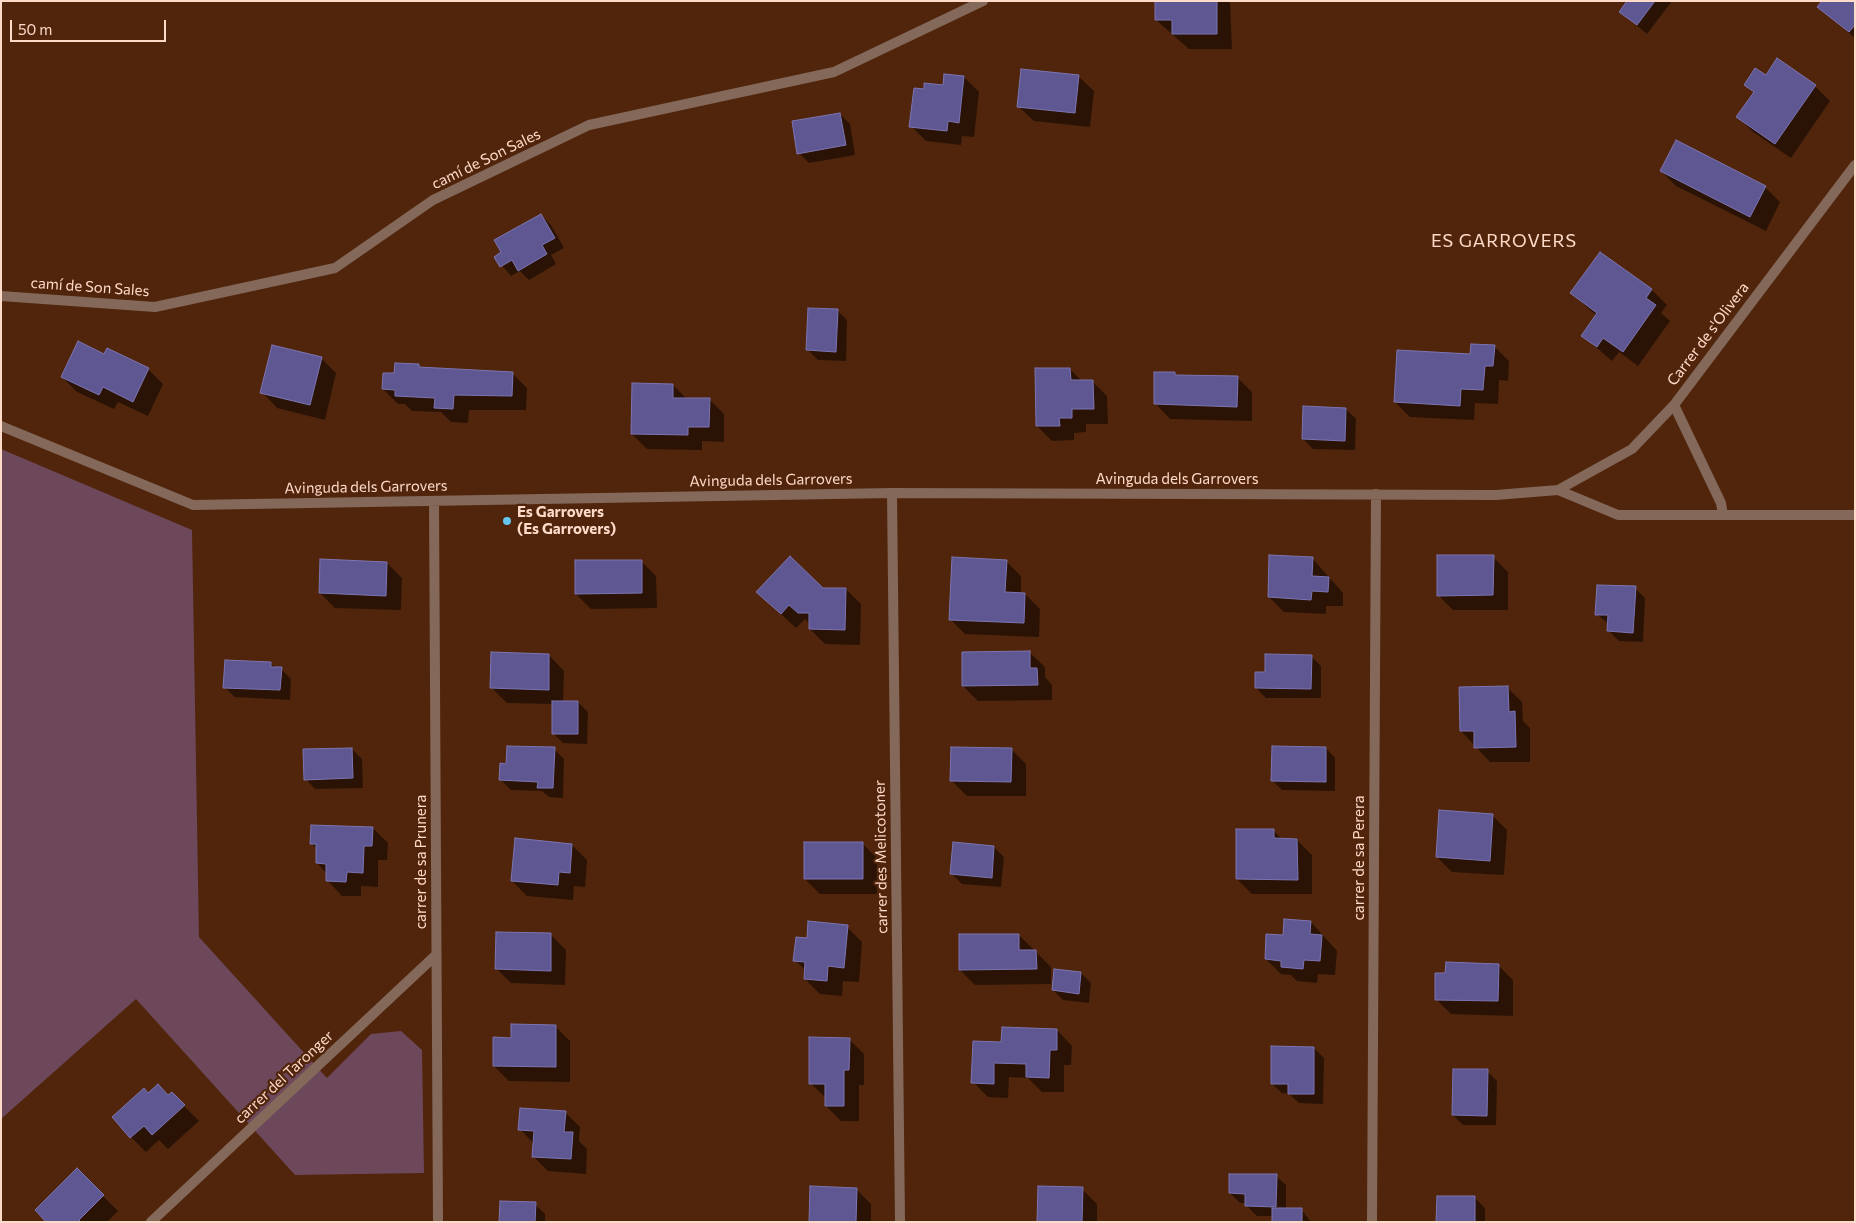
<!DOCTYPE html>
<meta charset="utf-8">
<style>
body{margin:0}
#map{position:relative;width:1856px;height:1223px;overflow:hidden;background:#50250b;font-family:Commissioner,sans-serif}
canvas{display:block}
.frame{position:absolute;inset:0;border:2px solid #fedac9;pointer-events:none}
.scale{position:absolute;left:10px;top:20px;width:156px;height:22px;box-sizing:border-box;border:2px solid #fedac9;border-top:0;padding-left:6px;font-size:15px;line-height:18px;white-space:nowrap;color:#fedac9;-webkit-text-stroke:4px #50250b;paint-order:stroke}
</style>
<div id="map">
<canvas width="1856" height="1223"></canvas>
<div class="frame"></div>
<div class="scale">50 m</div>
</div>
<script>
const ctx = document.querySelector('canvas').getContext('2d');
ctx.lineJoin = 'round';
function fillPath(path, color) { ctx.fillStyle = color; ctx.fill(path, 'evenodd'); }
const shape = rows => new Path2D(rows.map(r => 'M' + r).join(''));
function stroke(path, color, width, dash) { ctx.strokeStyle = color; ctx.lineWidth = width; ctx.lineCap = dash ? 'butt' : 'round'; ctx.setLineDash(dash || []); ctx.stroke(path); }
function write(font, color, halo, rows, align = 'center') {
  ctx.font = font + ' Commissioner,sans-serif'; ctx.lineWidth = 4.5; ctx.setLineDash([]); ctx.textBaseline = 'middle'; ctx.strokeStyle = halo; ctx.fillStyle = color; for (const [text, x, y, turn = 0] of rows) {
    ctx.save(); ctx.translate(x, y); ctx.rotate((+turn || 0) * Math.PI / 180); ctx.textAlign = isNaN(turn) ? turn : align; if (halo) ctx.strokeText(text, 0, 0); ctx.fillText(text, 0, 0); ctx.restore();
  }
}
fillPath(shape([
 [1,449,192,530,199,937,327,1078,371,1034,401,1031,422,1050,424,1173,295,1175,136,999,1,1119]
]), '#6d475a');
fillPath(shape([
 [1156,1,1230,1,1232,49,1189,49,1156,20],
 [1628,1,1672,1,1647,34,1621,12],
 [1855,1,1855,38,1819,7],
 [1777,60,1815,86,1830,101,1791,158,1753,132,1738,117,1754,93,1745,85,1766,76],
 [1078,76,1094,91,1090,127,1034,121,1018,106],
 [964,77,979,92,974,137,962,136,961,145,926,141,911,126,925,90,944,87],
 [840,114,850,124,855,155,809,163,799,153],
 [1661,171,1765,187,1780,202,1766,231,1676,186],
 [541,215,551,225,564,248,551,255,556,264,529,280,520,271,511,276,495,257,503,252],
 [1600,253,1652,290,1667,305,1661,313,1670,321,1638,366,1619,352,1612,361,1583,336,1597,316,1571,293],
 [837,310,847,320,846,361,818,360,808,350],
 [1494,346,1509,361,1508,381,1499,380,1498,404,1475,403,1474,420,1410,417,1395,402,1471,356],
 [105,356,148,369,163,384,148,416,118,402,114,409,77,392,62,377],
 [321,358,336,373,325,420,277,408,262,392],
 [418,365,422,369,512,373,527,388,526,410,469,410,468,423,451,422,441,412,412,411,405,404,398,404,383,389,396,374],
 [1070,369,1082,381,1092,381,1107,396,1108,424,1086,424,1086,432,1074,433,1074,440,1052,441,1037,426],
 [1174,373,1178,377,1237,377,1252,392,1252,421,1170,419,1155,403],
 [673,385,687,399,709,399,724,414,724,442,702,441,702,450,647,449,632,434],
 [1346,409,1356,419,1355,450,1313,449,1303,439],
 [1493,557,1508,572,1508,610,1453,610,1438,595],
 [1313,559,1343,593,1343,606,1326,606,1326,614,1284,612,1269,597],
 [641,561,656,576,657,608,591,609,576,594],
 [1006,561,1021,576,1021,594,1025,594,1040,609,1039,637,965,634,950,619],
 [387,563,402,578,401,610,335,608,320,593],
 [1635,588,1645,598,1643,642,1619,641,1609,631,1609,624,1596,614],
 [823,589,846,589,861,604,860,645,825,644,810,629,810,624,805,619,796,628,773,607],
 [1029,652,1045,667,1045,677,1052,685,1052,700,978,701,963,686],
 [549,655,564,671,563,702,578,702,588,712,587,744,563,743,553,733,553,704,507,703,492,688],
 [1311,656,1321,666,1321,698,1266,698,1256,688,1266,674],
 [270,663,276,668,281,669,291,679,290,700,235,697,225,688],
 [1507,687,1522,702,1523,721,1530,728,1530,762,1490,762,1461,731],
 [1326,748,1335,758,1335,791,1282,790,1272,780],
 [352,749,362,759,363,788,315,789,306,779],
 [554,749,564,759,563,798,549,797,542,791,511,790,501,780,507,765],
 [1011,749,1026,764,1026,796,967,796,952,781],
 [1492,815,1507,830,1504,875,1452,872,1437,857],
 [373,828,388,843,387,860,378,860,378,887,361,886,361,896,342,896,327,880,327,874,317,863,317,849,312,844],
 [1273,830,1283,840,1297,840,1312,855,1312,894,1252,894,1237,879],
 [862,843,877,858,877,894,820,894,805,879],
 [572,845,587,860,585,887,574,886,573,900,527,896,512,881],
 [994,847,1004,857,1001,887,962,884,952,874],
 [1311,922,1337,951,1335,975,1318,974,1317,983,1297,981,1291,975,1281,974,1266,959,1284,937],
 [847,927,862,942,859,982,843,981,842,996,820,994,805,979,806,971,795,960,808,939],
 [551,935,566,950,565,985,511,983,496,968],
 [1019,935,1051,967,1051,984,975,985,960,970],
 [1498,965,1513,980,1513,1016,1451,1014,1436,999],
 [1081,973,1091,983,1089,1003,1063,1000,1053,990],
 [555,1026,570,1041,570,1082,509,1081,494,1066,512,1039],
 [1057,1030,1072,1046,1071,1065,1064,1065,1064,1092,1042,1092,1028,1078,1009,1077,1008,1098,988,1097,973,1082,1003,1044],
 [849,1039,864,1054,864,1085,859,1085,859,1121,841,1121,826,1106,826,1098,810,1083],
 [1314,1048,1324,1058,1323,1104,1299,1103,1289,1094,1282,1093,1272,1084],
 [1487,1071,1497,1081,1496,1125,1463,1125,1453,1115],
 [172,1094,199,1121,168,1149,159,1140,146,1152,131,1137],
 [565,1112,580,1127,579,1141,587,1149,586,1174,548,1171,533,1156,534,1144,520,1129],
 [77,1170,118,1211,107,1222,48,1222],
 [1276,1176,1286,1185,1286,1209,1301,1209,1311,1222,1274,1222,1274,1216,1257,1216,1247,1206,1247,1203,1240,1203,1230,1193],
 [856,1189,871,1204,871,1222,810,1222],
 [1082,1189,1097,1204,1097,1222,1038,1222],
 [1475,1198,1485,1208,1485,1222,1438,1222],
 [535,1204,545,1214,545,1222,500,1222]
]), '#0007');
const building = shape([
 [1155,1,1217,1,1217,34,1172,34,1172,20,1155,20,1155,1],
 [1627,1,1655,1,1637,25,1619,12,1627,1],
 [1822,1,1855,1,1855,25,1849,32,1817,7,1822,1],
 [1777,58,1816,85,1775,144,1736,117,1754,92,1744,85,1755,68,1766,75,1777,58],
 [1021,69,1079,75,1075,113,1017,107,1021,69],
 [944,74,964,76,959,123,948,121,947,131,909,127,914,88,924,89,924,83,943,85,944,74],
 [840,113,846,145,797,154,792,121,840,113],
 [1676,140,1766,186,1750,217,1660,171,1676,140],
 [541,214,555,238,542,245,547,254,518,271,512,260,500,267,494,257,501,252,494,240,541,214],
 [1600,252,1652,289,1646,298,1656,305,1623,352,1603,338,1597,347,1581,336,1597,313,1570,293,1600,252],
 [808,308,838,309,836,352,806,350,808,308],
 [78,341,104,354,107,348,149,368,133,402,103,387,99,395,61,377,78,341],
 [1471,344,1495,345,1493,366,1485,366,1483,390,1461,389,1460,406,1394,402,1397,350,1470,354,1471,344],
 [272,345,322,357,310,405,260,393,272,345],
 [395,363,419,364,419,367,513,372,512,396,454,395,453,409,434,408,435,398,395,396,395,390,382,389,383,373,394,373,395,363],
 [1035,368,1070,368,1071,380,1093,380,1094,409,1072,409,1072,418,1059,418,1060,426,1036,426,1035,368],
 [1154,372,1175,372,1175,375,1238,376,1237,407,1154,404,1154,372],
 [632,383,673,384,673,398,710,398,709,427,688,427,688,435,631,434,632,383],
 [1303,406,1346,408,1345,441,1302,439,1303,406],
 [1269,555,1313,557,1312,576,1329,577,1328,592,1312,591,1311,600,1268,597,1269,555],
 [1437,555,1494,555,1493,595,1437,596,1437,555],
 [790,556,823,588,846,588,845,630,809,629,809,613,798,613,789,605,781,614,756,592,790,556],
 [952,557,1007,560,1005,592,1025,593,1024,623,949,620,952,557],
 [320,559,387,562,386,596,319,593,320,559],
 [575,560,642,560,642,593,575,594,575,560],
 [1597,585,1636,586,1633,633,1607,631,1608,615,1595,615,1597,585],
 [1030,651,1030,668,1037,668,1038,685,962,686,962,652,1030,651],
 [491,652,549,654,549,690,490,688,491,652],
 [1265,654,1312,655,1311,689,1255,688,1255,672,1265,672,1265,654],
 [225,660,271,662,271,667,282,667,280,690,223,688,225,660],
 [1508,686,1509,712,1515,711,1516,747,1474,748,1474,731,1460,731,1459,687,1508,686],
 [552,701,578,701,578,734,552,734,552,701],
 [507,746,555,747,553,788,537,788,538,782,499,780,500,763,506,764,507,746],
 [1272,746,1326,747,1326,782,1271,781,1272,746],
 [951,747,1012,748,1011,782,950,781,951,747],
 [352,748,353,778,304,780,303,749,352,748],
 [1439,810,1493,814,1490,861,1436,857,1439,810],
 [311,825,373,827,372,846,364,846,363,873,347,872,346,882,326,881,326,864,316,863,316,844,310,844,311,825],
 [1236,829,1274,829,1274,838,1297,839,1298,880,1236,879,1236,829],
 [515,838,572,844,570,873,559,872,558,885,511,881,515,838],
 [804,842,863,842,863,879,804,879,804,842],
 [953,842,994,846,992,878,950,874,953,842],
 [1284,919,1311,921,1310,934,1322,935,1320,961,1304,960,1303,969,1281,967,1281,961,1265,959,1266,934,1283,935,1284,919],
 [808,921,848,925,844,968,828,966,827,981,804,979,805,962,793,961,796,937,807,938,808,921],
 [496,932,551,933,551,971,495,969,496,932],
 [959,934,1019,934,1019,950,1036,950,1037,969,959,970,959,934],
 [1446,962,1499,964,1498,1001,1435,1000,1435,973,1445,973,1446,962],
 [1054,969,1081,972,1079,994,1052,990,1054,969],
 [511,1024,556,1025,556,1067,493,1066,493,1037,511,1038,511,1024],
 [1002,1027,1057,1029,1057,1050,1050,1050,1049,1078,1026,1077,1026,1064,994,1063,994,1084,971,1083,973,1041,1001,1042,1002,1027],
 [809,1037,850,1038,849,1070,844,1070,844,1106,825,1106,825,1084,809,1084,809,1037],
 [1271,1046,1314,1047,1314,1094,1288,1094,1288,1084,1271,1084,1271,1046],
 [1453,1069,1488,1069,1487,1116,1452,1115,1453,1069],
 [158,1084,168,1095,172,1092,185,1105,152,1135,144,1126,130,1138,112,1117,144,1088,148,1093,158,1084],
 [520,1108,566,1111,564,1132,573,1132,571,1159,532,1157,534,1131,518,1130,520,1108],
 [77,1168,104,1195,79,1220,80,1222,46,1222,35,1210,77,1168],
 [1229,1174,1277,1174,1276,1207,1245,1206,1245,1194,1229,1193,1229,1174],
 [810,1186,857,1188,856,1222,809,1222,810,1186],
 [1038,1186,1083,1187,1082,1222,1037,1222,1038,1186],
 [1437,1196,1475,1196,1475,1222,1436,1222,1437,1196],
 [500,1201,536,1202,535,1222,499,1222,500,1201],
 [1272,1208,1302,1208,1302,1222,1272,1222,1272,1208]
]);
fillPath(building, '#5e5791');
stroke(building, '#7c75b3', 1);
stroke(shape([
 [1,296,155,307,335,268,433,200,589,125,834,72,983,1],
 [1674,405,1721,503,1723,515,1855,515],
 [1,426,193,505,892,493,1496,495,1558,490,1632,449,1674,405,1855,165],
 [1558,490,1618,515,1723,515],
 [892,493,900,1222],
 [434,501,438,1222],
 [151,1222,436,955],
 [1372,1222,1376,494]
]), '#84685a', 10);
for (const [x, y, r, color] of [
 [507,521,5,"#64c5ee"]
]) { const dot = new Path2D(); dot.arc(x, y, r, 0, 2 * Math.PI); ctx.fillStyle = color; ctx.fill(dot); stroke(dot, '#50250b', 2); }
write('15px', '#fedac9', '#50250b', [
 ["camí de Son Sales",486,159,-26],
 ["camí de Son Sales",90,287,4],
 ["Carrer de s'Olivera",1708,334,-53],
 ["Avinguda dels Garrovers",1177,479],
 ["Avinguda dels Garrovers",771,480,-1],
 ["Avinguda dels Garrovers",366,487,-1],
 ["carrer des Melicotoner",881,857,-91],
 ["carrer de sa Perera",1359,858,-90],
 ["carrer de sa Prunera",421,862,-90],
 ["carrer del Taronger",284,1077,-43]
]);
write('bold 15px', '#fedac9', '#50250b', [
 ["Es Garrovers",517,512],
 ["(Es Garrovers)",517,529]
], 'left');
ctx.letterSpacing = '1px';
write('18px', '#fedac9', '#50250b', [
 ["ES GARROVERS",1504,241]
]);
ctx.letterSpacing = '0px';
</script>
